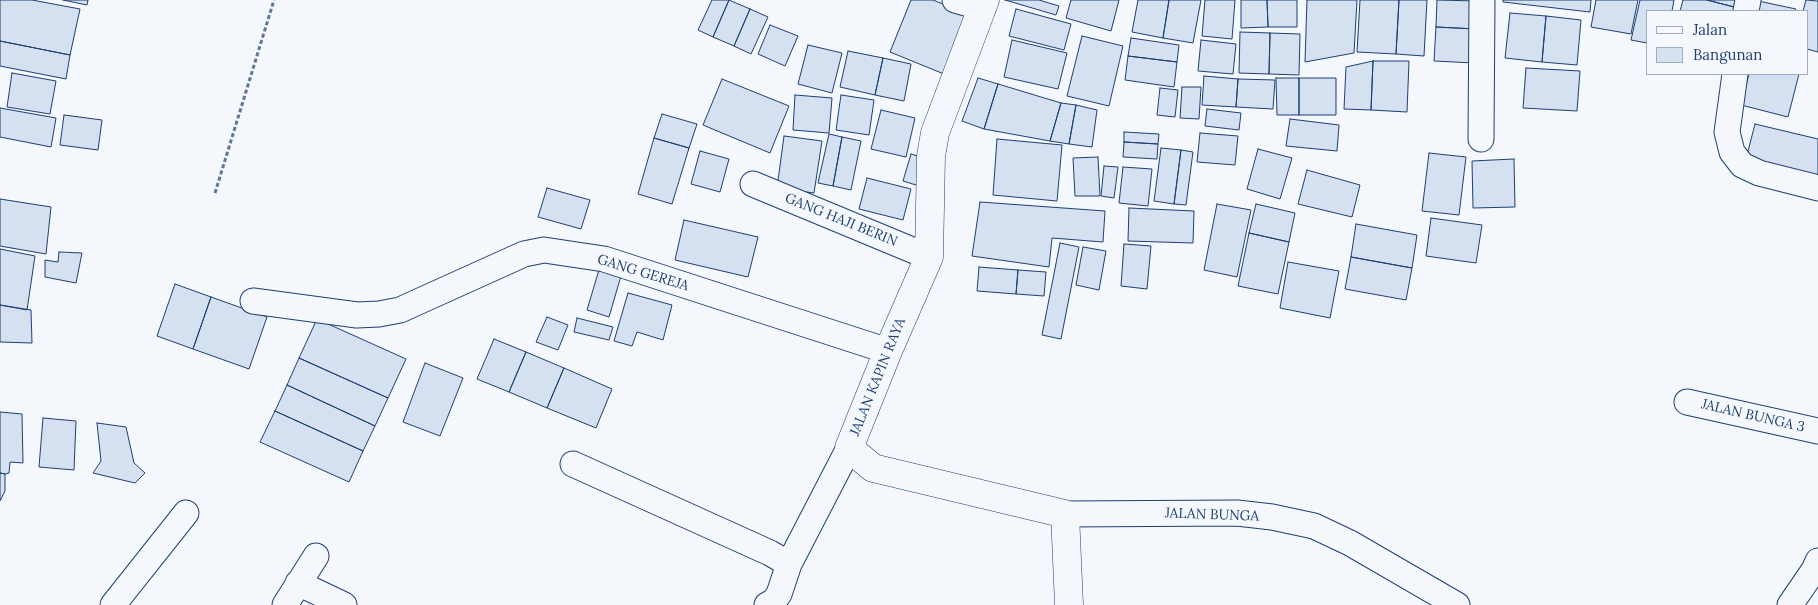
<!DOCTYPE html>
<style>
body{margin:0}
#map{position:relative;width:1818px;height:605px;overflow:hidden;background:#f4f7fb;font-family:Lora,serif}
canvas{display:block}
.legend{position:absolute;left:1646px;top:10px;width:162px;height:65px;box-sizing:border-box;background:#f4f7fb;border:1px solid #9eadc5;margin:0;padding:6px 9px;list-style:none;font-size:15px;color:#1d3f73}
.legend li{display:flex;align-items:center;gap:10px;height:25px}
.legend b{width:25px;border:1px solid #9eadc5}
</style>
<div id="map">
<canvas width="1818" height="605"></canvas>
<ul class="legend">
<li><b style="height:6px;background:#f4f7fb"></b>Jalan</li>
<li><b style="height:14px;background:#d5e0f0"></b>Bangunan</li>
</ul>
</div>
<script>
const ctx = document.querySelector('canvas').getContext('2d');
ctx.lineJoin = 'round';
function fillPath(path, color) { ctx.fillStyle = color; ctx.fill(path, 'evenodd'); }
const shape = rows => new Path2D(rows.map(r => 'M' + r).join(''));
function stroke(path, color, width, dash) { ctx.strokeStyle = color; ctx.lineWidth = width; ctx.lineCap = dash ? 'butt' : 'round'; ctx.setLineDash(dash || []); ctx.stroke(path); }
function write(font, color, halo, rows, align = 'center') {
  ctx.font = font + ' Lora,serif'; ctx.lineWidth = 4; ctx.setLineDash([]); ctx.textBaseline = 'middle'; ctx.strokeStyle = halo; ctx.fillStyle = color; for (const [text, x, y, turn = 0] of rows) {
    ctx.save(); ctx.translate(x, y); ctx.rotate((+turn || 0) * Math.PI / 180); ctx.textAlign = isNaN(turn) ? turn : align; if (halo) ctx.strokeText(text, 0, 0); ctx.fillText(text, 0, 0); ctx.restore();
  }
}
const building = shape([
 [0,0,32,0,80,9,70,55,0,41,0,0],
 [63,0,88,0,87,5,63,0],
 [712,0,729,0,713,37,698,30,712,0],
 [729,0,750,9,734,46,713,37,729,0],
 [911,0,933,0,968,14,944,74,890,52,911,0],
 [1005,0,1039,0,1059,6,1056,15,1005,0],
 [1071,0,1119,0,1111,31,1066,18,1071,0],
 [1138,0,1169,0,1163,38,1132,32,1138,0],
 [1169,0,1201,0,1193,43,1163,38,1169,0],
 [1205,0,1235,0,1232,39,1202,36,1205,0],
 [1241,0,1267,0,1268,27,1241,28,1241,0],
 [1267,0,1297,0,1297,27,1268,27,1267,0],
 [1307,0,1357,0,1354,53,1305,62,1307,0],
 [1360,0,1399,0,1396,54,1357,52,1360,0],
 [1399,0,1427,0,1424,56,1396,54,1399,0],
 [1437,0,1478,1,1476,29,1436,27,1437,0],
 [1503,0,1591,0,1590,12,1503,2,1503,0],
 [1596,0,1638,0,1631,34,1591,27,1596,0],
 [1640,0,1674,0,1672,11,1647,11,1647,43,1631,40,1640,0],
 [1683,0,1707,0,1738,8,1737,11,1680,11,1683,0],
 [1707,0,1740,0,1738,8,1707,0],
 [1806,0,1818,1,1818,52,1807,49,1807,11,1803,11,1806,0],
 [1758,1,1796,9,1795,11,1756,11,1758,1],
 [750,9,768,17,751,54,734,46,750,9],
 [1016,9,1071,24,1064,50,1009,36,1016,9],
 [1510,13,1546,16,1542,62,1505,58,1510,13],
 [1546,16,1581,20,1577,65,1542,62,1546,16],
 [770,25,798,36,785,66,758,54,770,25],
 [1436,27,1476,29,1474,63,1434,61,1436,27],
 [1240,32,1270,33,1269,74,1239,73,1240,32],
 [1270,33,1300,34,1299,75,1269,74,1270,33],
 [1082,36,1123,46,1109,106,1067,96,1082,36],
 [1131,38,1179,45,1177,62,1128,56,1131,38],
 [1012,40,1067,53,1058,89,1004,77,1012,40],
 [1201,40,1236,44,1233,74,1198,71,1201,40],
 [0,41,70,55,66,79,0,66,0,41],
 [808,45,842,53,832,93,798,84,808,45],
 [848,51,883,58,875,95,840,87,848,51],
 [1128,56,1177,62,1174,87,1125,80,1128,56],
 [883,58,911,64,904,101,875,95,883,58],
 [1373,61,1371,110,1344,109,1346,67,1373,61],
 [1373,61,1409,61,1407,112,1371,110,1373,61],
 [1526,68,1580,71,1577,111,1523,108,1526,68],
 [12,73,56,81,50,114,7,107,12,73],
 [1749,74,1799,74,1788,117,1741,105,1749,74],
 [1204,76,1238,79,1236,107,1202,105,1204,76],
 [978,78,998,84,984,129,962,121,978,78],
 [1276,78,1299,78,1299,115,1277,115,1276,78],
 [1299,78,1336,78,1336,115,1299,115,1299,78],
 [722,79,789,106,770,153,703,125,722,79],
 [1238,79,1275,80,1273,109,1236,107,1238,79],
 [998,84,1061,103,1050,141,984,129,998,84],
 [1182,87,1201,87,1199,119,1180,118,1182,87],
 [1160,88,1178,90,1175,117,1157,115,1160,88],
 [795,95,832,98,829,133,793,130,795,95],
 [841,95,874,100,869,135,836,130,841,95],
 [1061,103,1076,105,1069,144,1050,141,1061,103],
 [1076,105,1097,110,1092,147,1069,144,1076,105],
 [0,108,56,118,51,147,0,137,0,108],
 [1207,109,1241,113,1239,130,1205,126,1207,109],
 [881,110,915,118,906,157,871,149,881,110],
 [662,114,697,124,689,148,654,138,662,114],
 [64,115,102,120,98,150,60,145,64,115],
 [1290,119,1339,125,1337,151,1286,146,1290,119],
 [1755,124,1818,139,1818,176,1746,159,1755,124],
 [1124,132,1159,134,1158,144,1124,142,1124,132],
 [1200,133,1238,136,1235,165,1197,162,1200,133],
 [829,134,842,137,833,186,818,183,829,134],
 [784,136,822,141,814,193,777,188,784,136],
 [842,137,861,141,851,190,833,186,842,137],
 [654,138,689,148,672,204,638,194,654,138],
 [997,139,1062,145,1057,201,993,195,997,139],
 [1124,142,1158,144,1157,159,1123,157,1124,142],
 [1161,148,1181,150,1174,204,1154,201,1161,148],
 [1258,149,1292,158,1280,199,1247,189,1258,149],
 [1181,150,1193,152,1186,205,1174,204,1181,150],
 [700,151,729,159,720,192,691,184,700,151],
 [1429,153,1466,157,1459,215,1422,211,1429,153],
 [911,154,924,158,916,185,903,181,911,154],
 [1098,157,1100,196,1075,196,1073,158,1098,157],
 [1514,159,1515,207,1473,208,1472,161,1514,159],
 [1104,166,1118,167,1114,198,1101,196,1104,166],
 [1123,167,1152,169,1148,206,1119,203,1123,167],
 [1307,170,1360,185,1352,217,1298,204,1307,170],
 [867,178,911,189,903,220,859,209,867,178],
 [547,188,590,200,581,229,538,217,547,188],
 [0,199,51,207,46,254,0,246,0,199],
 [980,202,1105,211,1103,242,1052,238,1049,267,972,256,980,202],
 [1217,204,1251,210,1237,277,1204,270,1217,204],
 [1256,204,1295,213,1289,242,1249,233,1256,204],
 [1129,208,1194,211,1193,243,1128,241,1129,208],
 [1431,218,1482,225,1476,263,1426,256,1431,218],
 [684,220,758,237,748,277,675,260,684,220],
 [1356,224,1417,235,1412,268,1351,257,1356,224],
 [1249,233,1289,242,1278,294,1238,286,1249,233],
 [1060,243,1079,247,1061,339,1042,335,1060,243],
 [1124,244,1151,246,1147,289,1121,286,1124,244],
 [1083,247,1106,251,1099,290,1076,285,1083,247],
 [0,249,35,256,27,310,0,305,0,249],
 [59,252,82,253,76,283,45,277,45,260,58,262,59,252],
 [1351,257,1412,268,1406,300,1345,289,1351,257],
 [1288,262,1339,271,1330,318,1280,308,1288,262],
 [601,263,623,269,609,317,587,310,601,263],
 [979,267,1018,270,1016,294,977,291,979,267],
 [1018,270,1046,272,1044,296,1016,294,1018,270],
 [175,284,211,297,193,349,157,336,175,284],
 [628,293,672,305,663,340,637,332,632,346,614,341,628,293],
 [211,297,267,317,249,369,193,349,211,297],
 [0,305,31,310,32,343,0,342,0,305],
 [547,317,568,325,558,350,536,342,547,317],
 [577,318,613,327,609,340,574,332,577,318],
 [317,319,406,359,388,398,299,358,317,319],
 [494,339,526,352,509,392,477,379,494,339],
 [526,352,564,368,547,408,509,392,526,352],
 [299,358,388,398,375,426,287,385,299,358],
 [425,363,463,378,440,436,403,422,425,363],
 [564,368,612,389,596,428,547,408,564,368],
 [287,385,375,426,363,451,275,411,287,385],
 [275,411,363,451,349,482,260,442,275,411],
 [0,412,22,414,23,463,10,462,9,473,5,474,0,473,0,412],
 [43,418,76,421,74,470,39,467,43,418],
 [97,423,126,427,134,463,145,473,135,483,93,473,101,461,97,423],
 [0,473,5,474,5,491,0,501,0,473]
]);
fillPath(building, '#d5e0f0');
stroke(building, '#1d3f73', 1);
const street = shape([
 [955,0,983,8],
 [1746,11,1748,0],
 [1735,74,1727,132,1732,152,1742,165,1759,173,1818,188],
 [1481,139,1482,0],
 [753,184,929,257],
 [253,301,357,315,379,314,400,310,524,254,544,250,604,259,888,351],
 [1687,402,1818,431],
 [573,464,770,553,789,564,849,448],
 [1065,514,1237,513,1272,517,1314,526,1350,543,1457,605],
 [298,583,344,605],
 [113,605,186,513],
 [285,605,316,556],
 [767,605,774,601,779,594,789,564],
 [1790,605,1814,570,1818,561]
]);
const secondary = shape([
 [985,0,935,133,931,156,929,257,888,351,849,448,873,468,1065,514,1069,605]
]);
stroke(street, '#1d3f73', 27);
stroke(secondary, '#1d3f73', 29);
stroke(shape([
 [215,193,274,0]
]), '#5e769c', 3, [4, 2.5]);
stroke(street, '#f4f7fb', 25);
stroke(secondary, '#f4f7fb', 28);
write('14px', '#1d3f73', '#f4f7fb', [
 ["GANG HAJI BERIN",841,220,22],
 ["GANG GEREJA",643,273,17],
 ["JALAN KAPIN RAYA",878,377,-68],
 ["JALAN BUNGA 3",1753,416,13],
 ["JALAN BUNGA",1212,515,2]
]);
</script>
